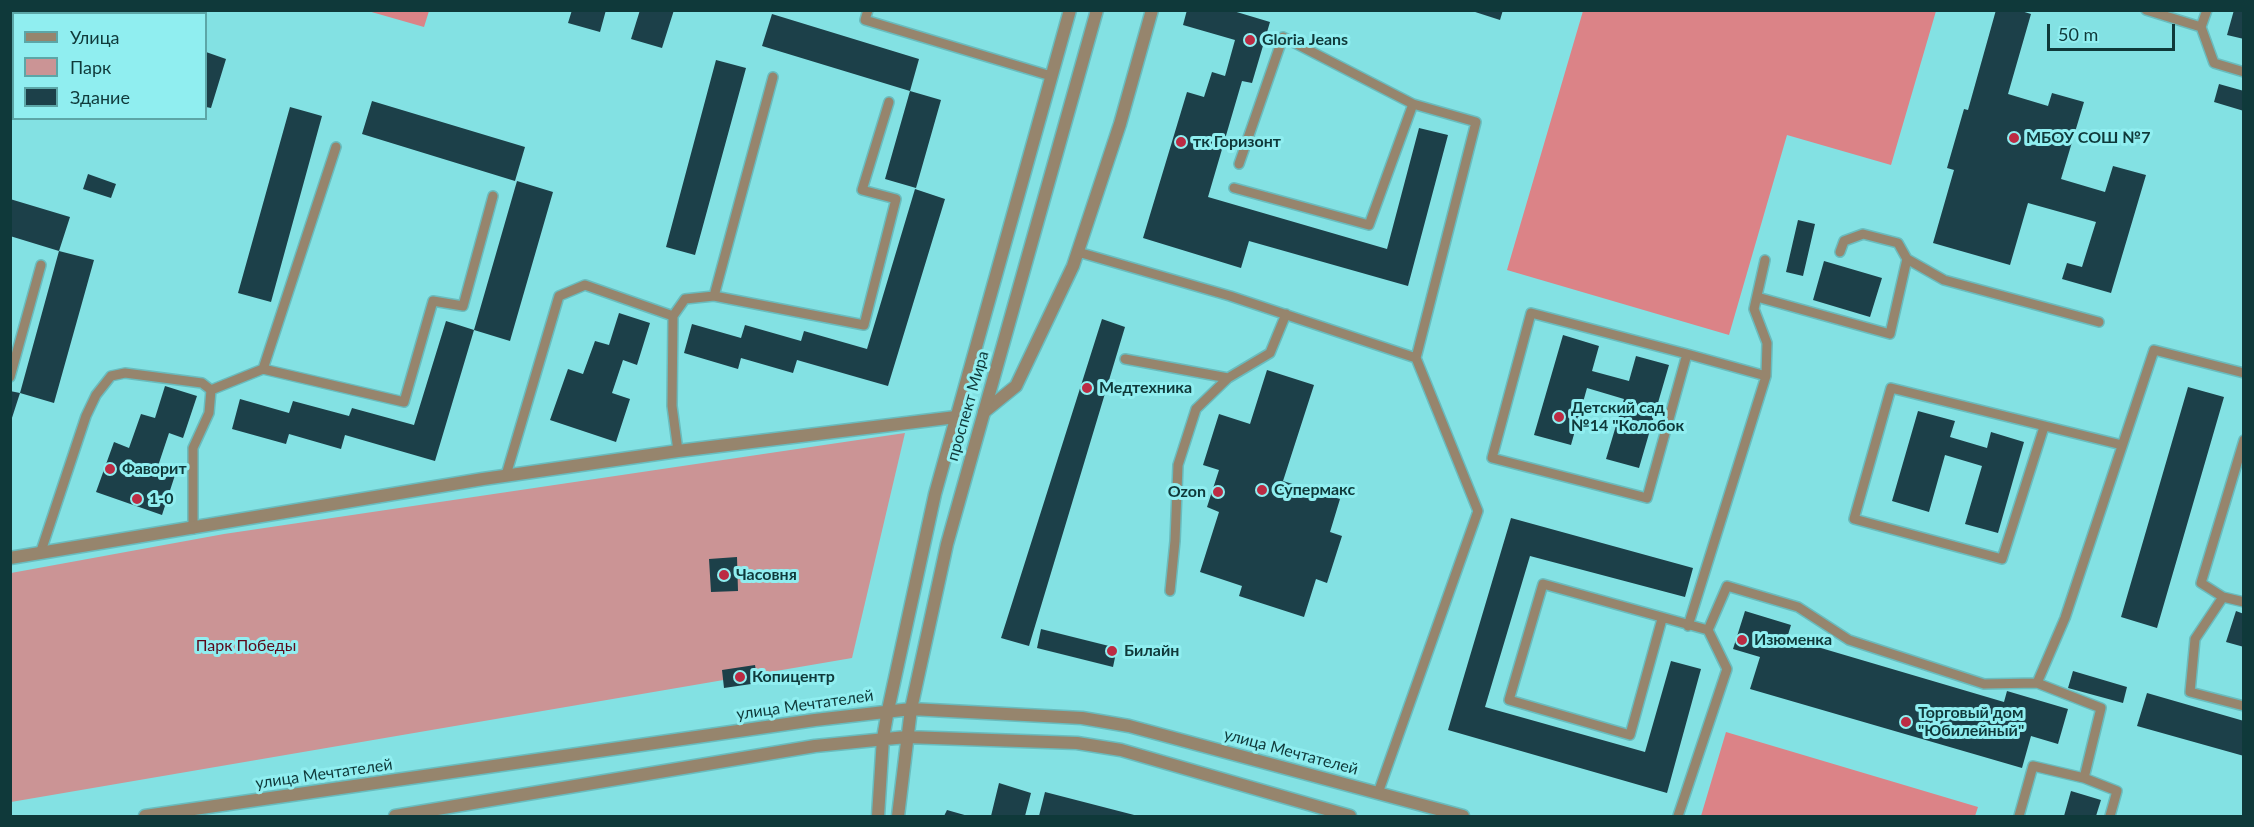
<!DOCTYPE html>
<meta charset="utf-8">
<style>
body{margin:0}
#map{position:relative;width:2254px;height:827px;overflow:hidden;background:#83e1e3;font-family:Lato,sans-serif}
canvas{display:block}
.frame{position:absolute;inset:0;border:12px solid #0f393a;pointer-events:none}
.legend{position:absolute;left:12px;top:12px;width:195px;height:108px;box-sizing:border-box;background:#90eef0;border:2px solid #5ca6a7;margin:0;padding:8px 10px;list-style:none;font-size:18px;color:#0f393a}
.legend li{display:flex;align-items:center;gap:12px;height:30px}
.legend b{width:30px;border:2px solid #5ca6a7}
.scale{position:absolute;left:2047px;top:24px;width:128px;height:27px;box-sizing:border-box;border:3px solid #0f393a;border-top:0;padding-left:8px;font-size:18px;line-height:21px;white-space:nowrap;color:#0f393a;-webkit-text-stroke:4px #90eef0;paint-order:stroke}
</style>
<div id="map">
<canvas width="2254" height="827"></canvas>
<div class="frame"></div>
<ul class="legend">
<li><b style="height:8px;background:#96856d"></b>Улица</li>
<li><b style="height:16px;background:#cb9495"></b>Парк</li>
<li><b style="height:16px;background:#1c4049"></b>Здание</li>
</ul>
<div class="scale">50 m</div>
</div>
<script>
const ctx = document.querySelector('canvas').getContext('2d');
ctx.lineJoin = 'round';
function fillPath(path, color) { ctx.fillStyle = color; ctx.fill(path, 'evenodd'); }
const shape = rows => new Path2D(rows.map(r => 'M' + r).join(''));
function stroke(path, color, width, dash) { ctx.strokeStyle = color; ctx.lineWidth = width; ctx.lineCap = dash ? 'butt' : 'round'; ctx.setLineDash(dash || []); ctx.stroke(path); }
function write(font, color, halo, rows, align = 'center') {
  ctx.font = font + ' Lato,sans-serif'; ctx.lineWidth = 6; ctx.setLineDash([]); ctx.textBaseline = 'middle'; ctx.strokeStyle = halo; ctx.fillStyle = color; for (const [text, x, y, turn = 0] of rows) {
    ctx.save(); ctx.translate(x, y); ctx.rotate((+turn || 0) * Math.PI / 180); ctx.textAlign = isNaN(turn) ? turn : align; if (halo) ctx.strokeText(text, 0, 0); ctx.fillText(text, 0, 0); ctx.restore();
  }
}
fillPath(shape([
 [905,433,852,658,11,802,11,573,224,534]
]), '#cb9495');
fillPath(shape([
 [368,11,429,11,424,27],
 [1583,11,1936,11,1891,165,1787,135,1729,335,1507,270],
 [1726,732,1978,807,1975,816,1701,816]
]), '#db8387');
fillPath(shape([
 [57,10,68,10,76,13,56,14],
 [86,10,127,10,126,14,86,14],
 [168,10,196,10,204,13,167,14],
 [572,10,606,10,600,32,568,23],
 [640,10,674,10,662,48,631,39],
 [1187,10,1230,10,1270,22,1252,83,1242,81,1208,197,1387,249,1419,128,1448,135,1408,286,1249,241,1241,268,1143,238,1187,92,1204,97,1212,72,1225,76,1235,40,1183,25],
 [1469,10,1503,10,1500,20],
 [1996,10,2018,10,2031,14,2008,94,2048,106,2052,93,2084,102,2061,179,2105,192,2113,166,2146,175,2111,293,2062,279,2067,263,2082,267,2096,222,2028,203,2010,265,1933,243,1954,170,1947,168,1964,109,1968,110],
 [2234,10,2244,10,2244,39,2227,35],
 [772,14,919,59,910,91,762,46],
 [206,52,226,59,211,108,206,107],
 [716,60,746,68,695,255,666,247],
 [2219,84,2244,91,2244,111,2214,102],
 [910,91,941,100,916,188,885,179],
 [372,101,525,147,515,181,362,134],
 [290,107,322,116,271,302,238,293],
 [88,174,116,184,111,198,83,189],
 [517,181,553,192,510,341,474,330,435,461,345,435,341,449,289,434,286,444,232,429,240,399,289,413,293,401,349,416,352,408,414,425,446,321,474,330],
 [915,189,945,199,888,386,797,360,793,373,741,358,738,369,684,353,692,324,741,338,745,325,801,341,804,331,867,349],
 [10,199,70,217,59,251,10,236],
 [1798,220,1815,224,1803,276,1786,272],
 [59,251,94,260,54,403,20,393,10,424,10,391,20,393],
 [1824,261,1882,278,1870,317,1813,300],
 [619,313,650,323,637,365,623,360,612,393,630,399,616,442,550,420,568,369,583,374,595,341,609,345],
 [1102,319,1125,327,1029,646,1001,638],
 [1563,335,1599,346,1592,371,1629,381,1636,356,1669,365,1639,468,1606,459,1624,399,1587,388,1571,445,1534,435],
 [1267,370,1314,385,1283,481,1340,499,1330,532,1342,536,1327,583,1316,579,1304,617,1239,596,1242,586,1200,572,1219,512,1207,507,1219,470,1203,465,1219,414,1250,424],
 [165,386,197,396,183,438,169,433,158,466,176,472,162,515,96,492,114,442,129,448,141,414,155,418],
 [2188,387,2224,397,2157,628,2121,617],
 [1918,411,1955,421,1950,437,1987,448,1991,432,2024,442,1998,533,1965,524,1982,466,1945,455,1929,512,1892,501],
 [1511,518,1693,568,1685,597,1530,556,1485,707,1645,752,1671,661,1701,669,1667,793,1448,730],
 [737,557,738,591,711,592,709,559],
 [1745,611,1791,625,1787,638,2004,702,2007,691,2068,709,2058,744,2031,736,2022,768,1750,689,1760,657,1733,649],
 [2236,611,2244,614,2244,647,2226,642],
 [1041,629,1117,648,1113,667,1037,648],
 [755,665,758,683,724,688,722,670],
 [2073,671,2127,687,2123,703,2068,688],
 [2147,693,2244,721,2244,756,2137,726],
 [999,783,1031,793,1025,816,991,816],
 [2071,791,2101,800,2096,816,2064,816],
 [1045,792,1138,816,1039,816],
 [947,810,968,816,944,816]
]), '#1c4049');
const service = shape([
 [868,10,865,20,1051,76],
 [2146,10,2201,27],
 [2207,10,2201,27,2214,63,2244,72],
 [1239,164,1283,37,1413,104,1476,122,1416,358],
 [1234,188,1369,225,1413,104],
 [1078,252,1230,296,1416,358,1478,511,1378,793],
 [1907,259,1944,280,2099,322],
 [714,296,773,77],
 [1757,297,1890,334,1907,259,1898,243,1863,234,1844,241,1840,252],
 [1687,354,1647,498,1492,458,1531,313,1687,354,1766,376],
 [1125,359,1228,378],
 [263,369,336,147],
 [10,377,41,265],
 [211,390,263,369,404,402,433,301,463,306,493,196],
 [2044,427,2002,559,1854,519,1891,388,2122,445],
 [2244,440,2201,583,2223,597,2244,602],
 [678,451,672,406,673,316,685,299,714,296,864,325,896,199,862,190,889,102],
 [506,475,559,296,585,285,673,316],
 [40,554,86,416,96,395,111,376,125,373,202,383,211,390,209,413,193,448,193,529],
 [1170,591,1175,541,1178,465,1196,409,1228,378,1270,353,1286,314],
 [2223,597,2195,639,2190,692,2244,706],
 [1662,619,1630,735,1509,700,1543,584,1708,630,1727,586,1798,607,1849,640,1984,684,2037,683,2101,708,2084,778],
 [1688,626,1766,376,1767,343,1754,309,1765,260],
 [2037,683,2065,618,2154,350,2244,373],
 [1678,816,1727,669,1708,630],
 [2019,816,2033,766,2084,778,2117,791,2110,816]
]);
const minor = shape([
 [984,412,1016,386,1073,266,1120,124,1152,10],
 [10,558,483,479,678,451,956,417]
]);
const tertiary = shape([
 [145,816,815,720,911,709,1082,718,1129,726,1463,816],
 [395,816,815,746,906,737,1077,743,1121,750,1350,816],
 [878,816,883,738,888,710,935,494,1070,10],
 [898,816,911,709,947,544,1097,10]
]);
stroke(service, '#69bcbe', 12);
stroke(minor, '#69bcbe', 15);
stroke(tertiary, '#69bcbe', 15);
stroke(service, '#96856d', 9);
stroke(minor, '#96856d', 12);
stroke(tertiary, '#96856d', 12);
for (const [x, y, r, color] of [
 [1250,40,6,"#bc2b43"],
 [2014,138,6,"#bc2b43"],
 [1181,142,6,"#bc2b43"],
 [1087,388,6,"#bc2b43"],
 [1559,417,6,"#bc2b43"],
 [110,469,6,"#bc2b43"],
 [1262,490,6,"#bc2b43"],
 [1218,492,6,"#bc2b43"],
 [137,499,6,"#bc2b43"],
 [724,575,6,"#bc2b43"],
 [1742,640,6,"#bc2b43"],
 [1112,651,6,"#bc2b43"],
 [740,677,6,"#bc2b43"],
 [1906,722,6,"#bc2b43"]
]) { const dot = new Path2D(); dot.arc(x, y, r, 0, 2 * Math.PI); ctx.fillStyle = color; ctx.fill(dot); stroke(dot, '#90eef0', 2); }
write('bold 16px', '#0f393a', '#90eef0', [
 ["Gloria Jeans",1262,40],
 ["МБОУ СОШ №7",2026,138],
 ["тк Горизонт",1193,142],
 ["Медтехника",1099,388],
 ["Детский сад",1571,408],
 ["№14 \"Колобок",1571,426],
 ["Фаворит",122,469],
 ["Супермакс",1274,490],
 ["Ozon",1206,492,"right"],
 ["1-0",149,499],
 ["Часовня",736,575],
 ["Изюменка",1754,640],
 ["Билайн",1124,651],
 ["Копицентр",752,677],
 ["Торговый дом",1918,713],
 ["\"Юбилейный\"",1918,731]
], 'left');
write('16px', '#0f393a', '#90eef0', [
 ["проспект Мира",968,406,-74],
 ["улица Мечтателей",805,705,-8],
 ["улица Мечтателей",1291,752,15],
 ["улица Мечтателей",324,774,-8]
]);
write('16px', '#5b091a', '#90eef0', [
 ["Парк Победы",246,646]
]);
</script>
